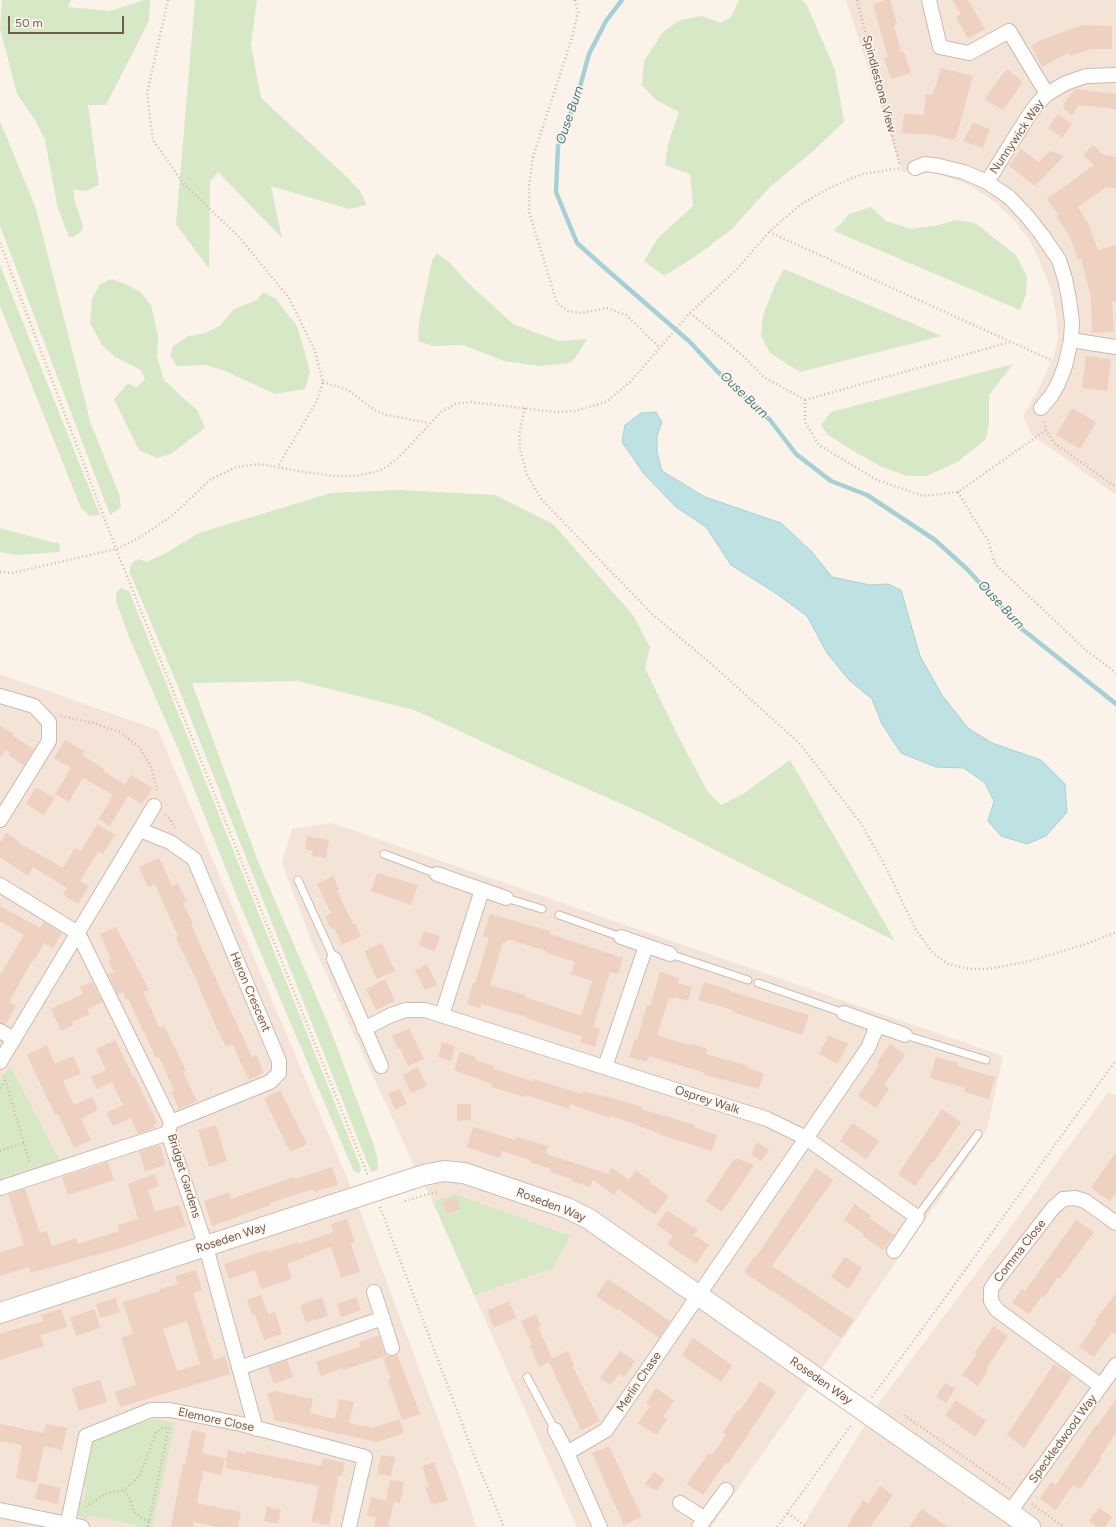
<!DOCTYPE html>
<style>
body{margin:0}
#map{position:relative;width:1116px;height:1527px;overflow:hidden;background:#fbf3e9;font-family:Figtree,sans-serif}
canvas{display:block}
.scale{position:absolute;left:8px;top:16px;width:116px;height:18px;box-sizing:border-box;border:2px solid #74594e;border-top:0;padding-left:5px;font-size:12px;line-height:14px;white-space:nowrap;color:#74594e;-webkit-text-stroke:3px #fef7ef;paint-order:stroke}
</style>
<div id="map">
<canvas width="1116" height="1527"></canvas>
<div class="scale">50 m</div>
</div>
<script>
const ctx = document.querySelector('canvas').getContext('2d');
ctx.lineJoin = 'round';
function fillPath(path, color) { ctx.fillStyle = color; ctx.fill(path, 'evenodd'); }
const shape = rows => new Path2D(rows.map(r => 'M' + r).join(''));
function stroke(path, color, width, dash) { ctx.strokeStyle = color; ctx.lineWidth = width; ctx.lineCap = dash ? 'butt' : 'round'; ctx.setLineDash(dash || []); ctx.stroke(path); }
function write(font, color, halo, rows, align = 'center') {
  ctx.font = font + ' Figtree,sans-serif'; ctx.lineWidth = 3; ctx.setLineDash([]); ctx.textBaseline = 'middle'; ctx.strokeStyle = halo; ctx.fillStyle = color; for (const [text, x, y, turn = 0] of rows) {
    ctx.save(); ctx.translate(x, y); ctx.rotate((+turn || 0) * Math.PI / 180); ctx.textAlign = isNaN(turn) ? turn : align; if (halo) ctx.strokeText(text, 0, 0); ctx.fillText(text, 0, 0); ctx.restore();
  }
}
fillPath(shape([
 [846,0,1116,0,1116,495,1032,435,1023,416,1038,390,1054,355,1058,337,1056,314,1051,290,1040,262,1030,241,1013,219,995,202,969,185,936,173,902,172],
 [0,674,158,730,353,1192,463,1486,476,1527,0,1527],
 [332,823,1003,1056,987,1130,822,1369,711,1527,577,1527,433,1202,412,1161,312,943,282,863,292,829],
 [1108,1092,1116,1096,1116,1527,802,1527,876,1407,1007,1232]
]), '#f3e4d7');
fillPath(shape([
 [2,0,71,0,68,7,110,11,145,0,150,0,149,21,106,105,88,105,99,185,86,191,73,189,75,202,83,225,82,231,73,237,69,237,58,209,45,140,35,120,17,94,0,29],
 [195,0,257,0,251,45,261,98,346,176,360,191,367,205,349,209,271,186,282,238,218,172,210,181,209,269,176,224],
 [739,0,802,0,807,5,835,70,844,122,813,151,769,188,732,229,696,256,664,276,644,261,658,238,693,206,690,174,665,165,668,144,679,112,656,100,642,85,644,61,663,32,680,20,702,16,721,23,731,17],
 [0,121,36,209,91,424,119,494,121,507,110,515,0,226],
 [871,207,886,221,911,229,939,225,956,220,975,223,1016,255,1027,277,1026,294,1020,310,834,231,849,214],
 [437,253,450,263,467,282,513,324,559,341,587,339,576,357,570,363,540,366,504,361,463,345,433,346,418,341,419,323,432,261],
 [0,265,100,515,90,516,81,508,0,306],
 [784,269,942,336,800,372,770,353,761,336,763,315,776,283],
 [112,279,128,285,140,292,151,305,158,336,157,357,164,380,180,395,197,410,205,428,171,454,157,458,139,450,114,399,128,383,136,388,145,379,141,370,115,357,102,345,90,323,92,299,100,284],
 [263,292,276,299,297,326,310,371,305,389,275,394,225,371,206,365,177,366,170,355,173,346,189,336,205,333,220,326,234,309,257,300],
 [1013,364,989,395,989,424,986,439,959,461,927,476,907,476,880,466,847,447,827,434,821,425,831,412],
 [399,490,495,495,553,524,633,615,650,647,645,668,679,738,708,792,721,805,743,794,790,760,895,941,642,813,520,759,414,710,298,681,192,683,257,859,329,1026,373,1143,377,1157,378,1168,376,1171,371,1172,177,684,130,573,130,567,134,561,139,559,147,562,166,553,199,533,331,493],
 [0,528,51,542,59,543,60,552,16,555,0,552],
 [121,588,129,591,361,1168,360,1173,354,1172,239,902,179,751,129,637,116,601,116,593],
 [10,1066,62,1165,50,1169,41,1165,4,1177,0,1185,0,1082],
 [455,1194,570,1236,553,1268,474,1295,433,1202],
 [155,1419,175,1423,152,1527,137,1527,135,1525,92,1516,87,1519,78,1516,76,1515,77,1506,84,1500,86,1490,83,1482,92,1438]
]), '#d7e8c7');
const water = shape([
 [656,412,662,422,657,436,657,452,662,471,705,497,781,523,812,552,832,577,870,585,888,584,901,590,920,656,942,695,968,728,992,743,1041,760,1065,784,1067,812,1046,836,1027,844,1001,836,988,821,994,801,985,783,964,768,936,767,901,753,882,724,872,699,849,680,827,653,807,616,777,594,731,565,706,527,676,507,644,474,622,442,625,425,641,413,656,412]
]);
fillPath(water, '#bee1e4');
stroke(water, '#a5d1d5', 1);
stroke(shape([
 [622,0,606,21,589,54,578,94,558,146,556,192,577,243,606,269,690,342,716,370,770,420,796,454,831,481,867,495,935,540,967,569,1022,629,1116,704]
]), '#a5d1d5', 4.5);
fillPath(shape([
 [886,0,890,0,897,24,894,25,901,52,904,52,911,73,891,79,884,58,888,57,873,4],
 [952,0,968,0,985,29,968,39,956,17,961,14],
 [1082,25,1112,26,1112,49,1090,49,1070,56,1068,53,1042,67,1031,46,1039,41],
 [941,68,973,76,956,138,954,137,954,140,934,135,902,133,904,114,924,115,926,94,933,95],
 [1007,69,1023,82,1003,110,985,100,992,88],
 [1075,89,1116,94,1116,109,1079,105,1072,115,1065,110,1063,105],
 [1058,114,1072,124,1062,138,1048,128],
 [973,123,990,129,983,148,963,141],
 [1093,145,1104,155,1116,157,1116,188,1106,187,1078,207,1089,225,1098,250,1116,245,1116,301,1112,302,1114,332,1092,333,1091,298,1081,258,1078,260,1069,235,1056,216,1058,214,1047,199,1094,165,1083,155],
 [1021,149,1039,162,1050,151,1064,156,1035,186,1009,166],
 [1086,356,1111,359,1107,391,1082,388],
 [1072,408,1096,422,1080,449,1056,435],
 [0,726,14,734,13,736,34,749,24,765,8,755,10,753,5,750,0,758],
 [65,740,84,751,82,755,104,769,103,771,125,785,131,775,153,788,142,804,128,796,110,826,99,819,113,795,83,778,69,802,55,794,71,768,54,758],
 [36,787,54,798,44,815,26,804],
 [97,824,115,835,103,854,98,852,80,881,89,886,78,904,63,895,67,888,33,867,28,876,0,857,0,843,6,833,20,842,19,843,63,868,75,848,81,851],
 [307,836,329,840,326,858,312,856,313,851,305,849],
 [159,858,172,886,178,883,187,901,183,903,193,924,191,925,252,1057,256,1055,264,1073,249,1080,232,1044,226,1047,217,1029,198,985,199,985,176,938,178,936,155,884,148,887,139,867],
 [377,873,418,885,411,905,371,891],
 [333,876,339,889,337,890,353,924,355,924,361,936,342,945,334,928,331,929,325,916,331,913,317,884],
 [0,906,40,928,44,922,62,933,53,948,44,943,33,962,32,961,9,1002,16,1006,6,1024,0,1023,0,975,24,935,0,921],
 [490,914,550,931,550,934,623,958,618,974,610,972,593,1027,600,1029,595,1047,580,1042,582,1037,526,1018,527,1017,481,1004,480,1008,467,1004,473,983,475,983,489,938,483,936],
 [508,939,546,951,546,953,575,962,571,974,592,981,581,1016,525,997,526,995,490,985,503,942,506,943],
 [116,927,149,990,143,992,160,1028,164,1026,186,1070,183,1072,197,1101,179,1109,171,1092,174,1090,159,1057,156,1058,128,999,126,1000,123,992,118,995,108,974,114,972,108,960,111,959,100,934],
 [424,931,440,936,435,951,419,945],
 [382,943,395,971,377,979,364,951],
 [427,964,437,985,425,990,415,970],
 [660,972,679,978,678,983,692,987,688,1001,674,997,673,999,669,998,657,1035,692,1046,693,1044,707,1049,706,1054,748,1066,747,1068,764,1073,759,1089,705,1075,705,1073,649,1056,647,1062,629,1057,635,1039,637,1040,647,1005,650,1006],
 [385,979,395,1001,376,1010,366,989],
 [92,982,103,1002,87,1009,90,1014,72,1022,73,1025,61,1031,51,1009,83,994,80,987],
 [704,982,730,990,729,991,809,1015,802,1035,733,1012,733,1010,698,1000],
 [409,1028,424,1059,408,1066,400,1048,398,1049,392,1036],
 [829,1035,848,1044,838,1064,819,1054],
 [115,1040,133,1076,134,1075,157,1123,153,1125,155,1128,138,1134,131,1118,113,1126,106,1113,123,1105,112,1082,97,1089,91,1077,106,1070,96,1049],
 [442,1042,455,1046,451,1061,438,1057],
 [890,1044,905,1055,884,1085,889,1089,876,1108,858,1096,879,1065,877,1063],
 [47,1045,55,1064,73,1056,81,1073,63,1081,74,1105,92,1097,98,1110,81,1119,91,1140,74,1148,58,1114,55,1115,27,1055],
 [460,1052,476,1057,475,1060,494,1066,494,1069,532,1081,533,1079,583,1094,584,1091,601,1096,601,1095,642,1107,641,1109,695,1125,694,1127,717,1135,712,1151,658,1134,659,1133,638,1126,639,1125,610,1116,610,1118,570,1104,569,1109,526,1095,525,1097,491,1087,492,1084,454,1070],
 [936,1057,958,1063,957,1066,995,1077,989,1099,964,1092,965,1088,930,1078],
 [418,1067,427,1086,411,1093,403,1075],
 [400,1089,407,1104,395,1110,388,1094],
 [280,1090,307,1144,290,1152,264,1098],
 [457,1104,471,1104,471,1120,457,1121],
 [942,1109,961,1122,933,1163,932,1162,915,1186,898,1174],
 [852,1123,879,1141,866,1159,840,1141],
 [216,1125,227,1161,209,1167,198,1130],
 [473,1127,516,1140,517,1137,548,1146,546,1154,608,1174,612,1168,629,1180,636,1171,650,1180,649,1182,669,1196,655,1215,618,1189,614,1195,593,1180,590,1187,571,1181,572,1179,550,1172,551,1169,530,1162,530,1160,502,1151,499,1158,467,1147],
 [757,1142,769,1150,761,1161,751,1154],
 [160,1145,166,1165,145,1171,139,1151],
 [1116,1152,1116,1193,1110,1201,1091,1188],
 [734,1159,738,1159,754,1165,722,1212,706,1201],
 [108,1162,114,1180,68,1195,62,1177],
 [332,1167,338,1185,314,1192,313,1189,270,1203,271,1205,212,1226,204,1201,229,1192,231,1199,294,1177,295,1179],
 [816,1168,833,1180,772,1266,854,1320,841,1338,772,1290,771,1291,744,1272,755,1256,756,1257],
 [155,1174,159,1186,148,1190,155,1212,179,1205,186,1226,124,1247,31,1273,29,1267,0,1276,0,1252,24,1245,8,1194,25,1189,40,1233,47,1231,52,1246,76,1238,78,1244,119,1231,118,1225,138,1219,128,1184],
 [456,1197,460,1209,447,1214,442,1202],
 [855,1204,871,1216,869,1218,894,1235,883,1250,863,1236,864,1234,844,1220],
 [667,1210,686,1223,698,1229,694,1235,709,1245,696,1264,667,1244,673,1236,657,1225],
 [347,1219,355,1242,351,1244,360,1272,341,1278,331,1247,287,1264,292,1279,261,1289,255,1270,229,1279,224,1264,267,1250,268,1252,298,1242,298,1244,333,1232,331,1224],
 [1076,1220,1094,1232,1060,1278,1058,1277,1044,1298,1042,1296,1029,1314,1012,1303,1022,1289,1025,1291],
 [845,1257,862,1268,848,1289,831,1277],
 [196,1270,202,1290,193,1293,214,1360,225,1356,230,1374,120,1407,115,1392,136,1385,121,1337,133,1334,123,1302,160,1291,160,1289,178,1284,175,1276],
 [187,1321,200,1364,177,1371,163,1329],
 [608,1279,670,1321,659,1338,618,1309,617,1310,596,1296],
 [1116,1293,1116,1335,1112,1332,1094,1357,1079,1347,1097,1322,1095,1321],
 [261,1295,268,1314,275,1312,282,1334,264,1340,255,1314,252,1315,247,1300],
 [322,1297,328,1316,306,1323,300,1305],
 [356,1297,361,1310,341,1317,337,1304],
 [115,1298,120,1312,100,1318,96,1304],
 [509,1301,516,1318,494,1327,487,1311],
 [61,1309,67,1327,40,1335,44,1346,0,1360,0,1334,43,1321,41,1315],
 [95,1309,100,1328,76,1336,70,1317],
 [536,1314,541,1326,538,1327,552,1358,568,1351,574,1366,573,1367,600,1421,581,1430,549,1362,539,1367,530,1345,532,1345,521,1321],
 [994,1326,1008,1336,986,1369,988,1370,978,1386,962,1375,977,1354,974,1353],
 [379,1335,384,1351,388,1355,343,1370,343,1368,321,1376,316,1362,361,1346,359,1342],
 [693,1338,732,1365,721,1382,682,1355],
 [620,1351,635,1361,624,1377,619,1374,611,1385,600,1378],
 [397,1354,420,1414,402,1420,388,1380,391,1379,383,1358],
 [287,1360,293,1377,274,1384,268,1367],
 [1054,1364,1072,1376,1024,1448,1007,1435],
 [100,1380,107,1402,79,1411,72,1388],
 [760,1381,776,1392,741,1445,728,1464,726,1462,703,1495,687,1484,709,1453,712,1455,726,1435,723,1432,738,1410,740,1411],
 [945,1383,955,1389,946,1403,936,1397],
 [656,1388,674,1401,663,1417,667,1420,656,1435,638,1423,650,1406,646,1403],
 [275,1391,313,1399,310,1413,335,1419,339,1399,354,1402,349,1423,373,1428,399,1419,404,1433,377,1442,275,1420,267,1394],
 [1116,1399,1116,1433,1100,1457,1102,1458,1080,1489,1073,1485,1056,1510,1040,1499,1051,1482,1056,1485,1096,1425,1097,1426],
 [956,1400,986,1421,975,1437,945,1415],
 [0,1424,44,1433,46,1424,67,1428,62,1450,44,1446,36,1483,16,1478,22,1445,0,1441],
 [192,1430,206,1433,202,1453,225,1458,221,1475,203,1471,197,1503,241,1512,238,1527,218,1527,194,1522,193,1527,171,1527,183,1464,185,1464],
 [609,1446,642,1517,624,1525,592,1453],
 [228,1450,246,1454,246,1451,321,1466,323,1458,345,1463,342,1476,339,1475,329,1525,311,1522,319,1486,225,1468],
 [381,1455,395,1457,391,1476,377,1474],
 [434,1462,448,1500,432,1505,425,1487,429,1487,422,1466],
 [654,1472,665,1479,656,1491,645,1484],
 [390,1480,404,1482,400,1503,386,1500],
 [39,1483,61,1488,58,1504,35,1499],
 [880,1486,893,1495,870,1527,847,1527,863,1500,868,1504],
 [371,1497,394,1502,388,1527,374,1527,376,1518,367,1516],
 [267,1507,281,1510,278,1524,264,1521],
 [1099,1508,1112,1517,1105,1527,1097,1527,1089,1521],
 [922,1509,948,1527,909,1527]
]), '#efd1c2');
const lane = shape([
 [384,854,437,874],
 [298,880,334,959],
 [506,898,542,909],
 [559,915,621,937],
 [670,954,748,980],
 [758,983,844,1013],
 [905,1035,986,1060],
 [917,1217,978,1134],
 [527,1377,555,1430]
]);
const street = shape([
 [929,0,940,47,969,53,1009,31,1047,94],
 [915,168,925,164,939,166,964,172,987,182,1009,197,1027,216,1042,235,1059,260,1065,279,1069,299,1072,322,1071,340,1065,366,1058,384,1051,396,1041,408],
 [987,182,1029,115,1038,103,1047,94,1066,83,1086,76,1116,75],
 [1071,340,1116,347],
 [0,696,34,706,49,722,49,741,0,820],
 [140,830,170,842,194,859,279,1061,279,1073,270,1082,171,1122],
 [437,874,506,898],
 [0,885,78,933,171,1122,168,1133,206,1247,256,1429],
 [621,937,670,954],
 [334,959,381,1066],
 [844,1013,905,1035],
 [442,1015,482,890],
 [364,1029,391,1015,406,1010,425,1010,767,1119,806,1138,917,1217,894,1251],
 [0,1031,14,1039],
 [0,1062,154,806],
 [605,1067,646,946],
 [0,1188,168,1133],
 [374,1292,392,1348],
 [239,1368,383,1318],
 [1101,1386,997,1310,991,1301,991,1289,997,1280,1053,1208,1063,1199,1075,1198,1085,1201,1116,1223],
 [555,1430,567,1453,600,1527],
 [567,1453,606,1430,868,1048,877,1026],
 [680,1503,705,1519],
 [0,1510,82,1527],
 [1009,1513,1116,1365],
 [67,1527,86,1436,151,1410,170,1410,241,1424,365,1457,349,1527],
 [699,1527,726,1490]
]);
const secondary = shape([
 [0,1313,424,1175,444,1171,464,1173,567,1208,589,1219,1030,1527]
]);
stroke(lane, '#cdbaaf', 9);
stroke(street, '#cdbaaf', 16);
stroke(secondary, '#d1bcb0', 22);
stroke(shape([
 [168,0,147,94,153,140,183,183,240,238,289,298,315,351,323,382,317,401,278,466],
 [575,0,578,12,572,38,533,157,529,185,529,212,557,303,568,311,582,313,607,308,626,315,660,348],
 [857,0,900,166],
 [769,232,1053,361],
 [0,243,116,549,368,1176],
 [690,313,741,354,764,377,805,400,805,422,819,445,877,480,923,496,958,492,1046,430],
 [323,382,348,390,376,411,387,415,429,423],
 [805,400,1010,342],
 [525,408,519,435,520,449,527,475,542,500,651,613,716,668,800,744,860,822,884,864,916,930,933,953,948,964,970,969,988,969,1030,961,1086,944,1116,932],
 [1044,422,1046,430,1054,443,1116,487],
 [958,492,975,521,988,540,995,564,1087,651,1116,673],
 [0,572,12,573,116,549,139,538,173,515,211,479,237,467,260,464,304,472,335,476,355,476,375,472,387,467,399,457,441,412,455,404,471,402,555,412,575,411,606,402,630,382,690,313,736,270,769,232,800,205,829,188,862,174,901,168],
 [61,716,93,723,120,732,139,747,151,767,157,789,156,793],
 [165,815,170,819,175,828],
 [4,1076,30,1164],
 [0,1088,5,1081],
 [0,1151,24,1143],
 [405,1201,439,1191],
 [380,1207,474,1455,504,1527],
 [872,1397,937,1309,1116,1060],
 [904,1415,1010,1489],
 [1032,1504,1064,1527],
 [86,1507,105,1494,124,1490],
 [788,1513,807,1527],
 [149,1521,141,1518,133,1510,130,1499,124,1490,140,1475,156,1433,160,1429,169,1427],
 [148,1527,169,1426],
 [777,1527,852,1424]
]), '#d4b4a5', 2.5, [1, 3]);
stroke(lane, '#fff', 7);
stroke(street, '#fff', 14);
stroke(secondary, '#fff', 20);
write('12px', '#74594e', '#fef7ef', [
 ["Spindlestone View",879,84,75],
 ["Nunnywick Way",1017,137,-56],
 ["Heron Crescent",250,992,67],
 ["Osprey Walk",707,1100,18],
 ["Bridget Gardens",184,1176,73],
 ["Roseden Way",551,1205,21],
 ["Roseden Way",231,1238,-18],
 ["Comma Close",1020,1251,-52],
 ["Roseden Way",821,1381,35],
 ["Merlin Chase",639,1382,-56],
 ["Elemore Close",216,1420,12],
 ["Speckledwood Way",1063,1439,-54]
]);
write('italic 13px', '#45797f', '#fef7ef', [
 ["Ouse Burn",570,115,-71],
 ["Ouse Burn",744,395,44],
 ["Ouse Burn",1001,605,47]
]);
</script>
